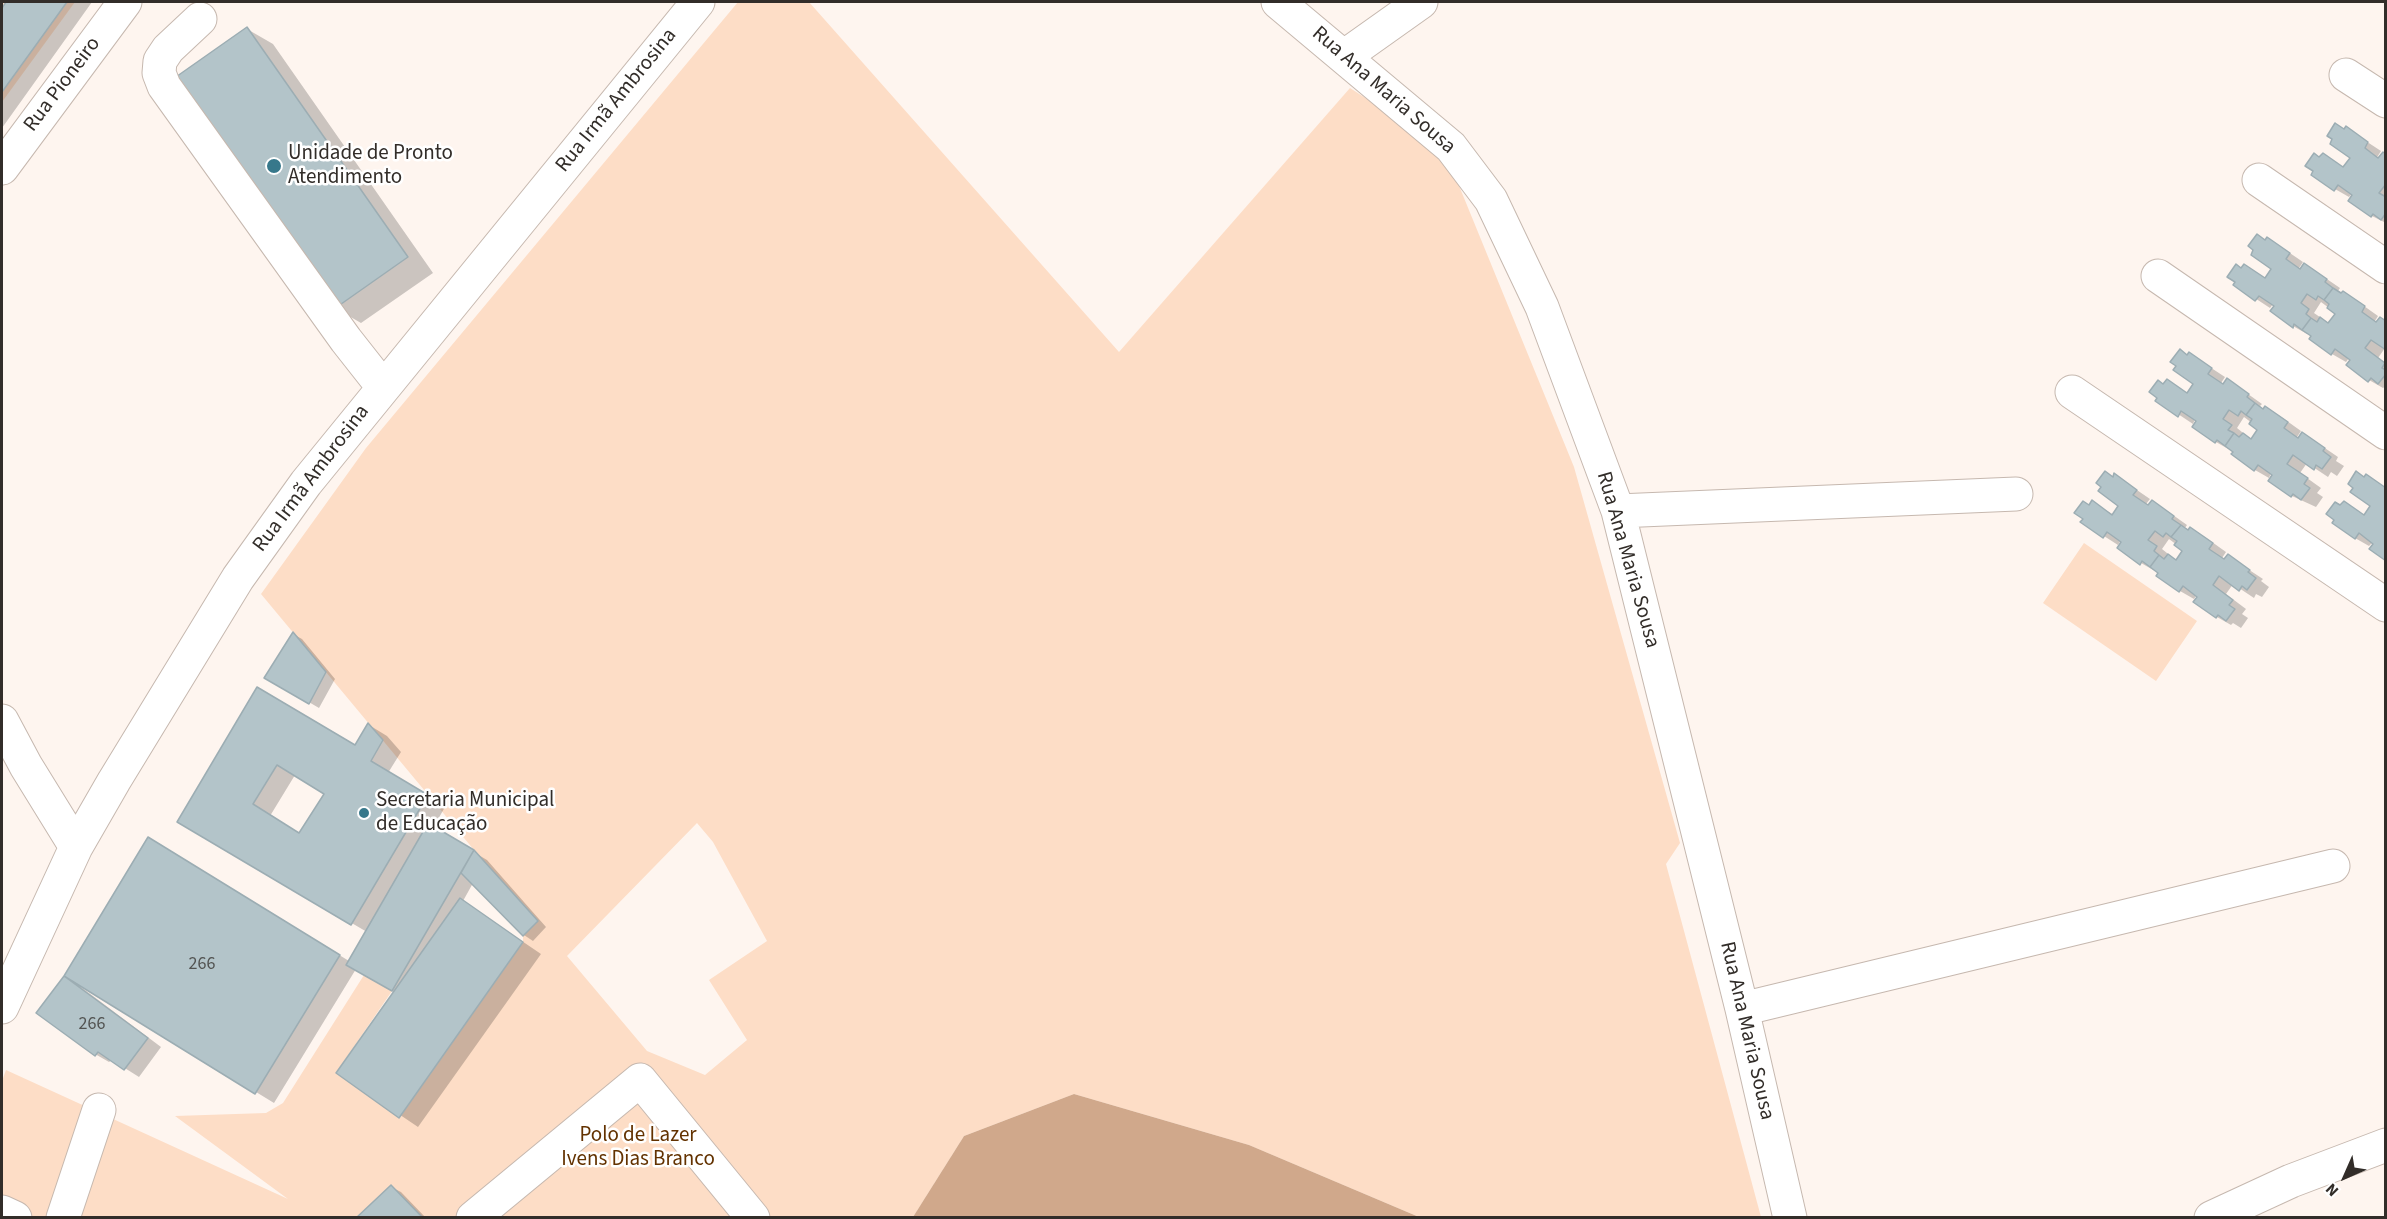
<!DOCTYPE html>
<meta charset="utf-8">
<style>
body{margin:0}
#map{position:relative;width:2387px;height:1219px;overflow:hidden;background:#fef5ef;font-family:"Source Sans 3",sans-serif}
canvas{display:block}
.frame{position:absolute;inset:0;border:3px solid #322d29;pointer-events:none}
.north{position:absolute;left:2315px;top:1147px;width:60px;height:60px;-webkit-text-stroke:4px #fff;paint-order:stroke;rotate:225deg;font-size:16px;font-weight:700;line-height:24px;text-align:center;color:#322d29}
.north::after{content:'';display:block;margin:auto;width:21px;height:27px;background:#322d29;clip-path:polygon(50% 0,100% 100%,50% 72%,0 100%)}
</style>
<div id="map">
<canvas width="2387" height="1219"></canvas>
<div class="frame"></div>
<div class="north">N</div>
</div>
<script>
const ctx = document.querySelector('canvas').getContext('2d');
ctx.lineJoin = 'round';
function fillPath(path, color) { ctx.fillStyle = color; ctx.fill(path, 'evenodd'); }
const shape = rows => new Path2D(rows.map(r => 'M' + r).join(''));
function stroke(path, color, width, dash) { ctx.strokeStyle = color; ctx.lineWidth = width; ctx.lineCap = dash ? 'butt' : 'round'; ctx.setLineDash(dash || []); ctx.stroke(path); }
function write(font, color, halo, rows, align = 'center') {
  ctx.font = font + ' "Source Sans 3",sans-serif'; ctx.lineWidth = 5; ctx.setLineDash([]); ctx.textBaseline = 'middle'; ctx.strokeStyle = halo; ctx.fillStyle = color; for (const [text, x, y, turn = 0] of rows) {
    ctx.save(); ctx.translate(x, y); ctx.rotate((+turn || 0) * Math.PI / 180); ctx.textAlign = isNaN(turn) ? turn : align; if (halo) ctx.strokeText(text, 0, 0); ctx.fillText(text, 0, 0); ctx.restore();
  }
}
fillPath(shape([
 [2,2,75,2,2,102],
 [738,2,809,2,1119,352,1350,88,1444,149,1574,467,1680,843,1666,864,1761,1217,1419,1217,1249,1145,1074,1094,964,1136,913,1217,2,1217,2,1081,6,1070,288,1199,175,1116,266,1113,283,1103,364,975,392,991,336,1073,400,1117,523,942,523,936,538,921,474,850,261,594,366,448],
 [697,823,713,842,767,941,709,980,747,1040,705,1075,647,1051,567,956],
 [2084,543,2197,621,2156,681,2043,603]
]), '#fdddc6');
fillPath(shape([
 [1074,1094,1249,1145,1419,1217,913,1217,964,1136]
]), '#d0a88b');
fillPath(shape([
 [8,2,92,2,2,128,2,11],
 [247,29,273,44,433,273,361,323,335,308],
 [2346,128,2381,151,2376,159,2386,155,2386,223,2372,216,2354,191,2349,197,2335,189,2320,159,2323,155,2344,168,2352,158,2344,130],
 [2266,241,2281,247,2303,262,2299,268,2301,269,2305,265,2318,273,2340,288,2338,291,2342,294,2343,292,2357,301,2378,316,2373,324,2385,348,2378,358,2386,363,2386,386,2383,388,2369,380,2349,358,2346,362,2332,354,2311,339,2313,336,2308,333,2307,334,2293,326,2272,311,2276,306,2273,304,2270,308,2235,285,2245,266,2266,279,2273,268],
 [2321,302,2337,314,2330,324,2314,313],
 [2190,354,2225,377,2221,383,2224,385,2241,389,2262,404,2260,406,2264,410,2266,408,2280,416,2301,431,2297,437,2300,439,2316,442,2338,457,2336,461,2344,466,2337,476,2331,472,2328,477,2307,463,2300,473,2321,488,2317,493,2323,497,2316,507,2292,496,2271,473,2269,478,2255,470,2231,448,2230,450,2216,442,2198,421,2195,419,2193,424,2157,400,2167,381,2189,394,2195,384,2188,356],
 [2244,417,2260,429,2252,440,2237,428],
 [2115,475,2150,499,2146,504,2149,506,2152,502,2166,510,2187,525,2185,528,2205,537,2226,552,2222,558,2225,560,2228,556,2263,579,2261,581,2269,587,2262,597,2256,594,2254,598,2233,584,2226,594,2246,609,2242,614,2248,618,2241,628,2233,623,2231,625,2217,617,2195,602,2199,596,2197,594,2194,599,2180,591,2156,569,2155,571,2141,563,2123,542,2121,540,2118,545,2082,522,2092,502,2114,515,2120,505,2114,478],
 [2169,539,2185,551,2177,561,2162,549],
 [2367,476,2386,488,2375,543,2373,542,2369,546,2355,538,2341,507,2344,503,2365,516,2373,506,2365,478],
 [293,634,302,639,335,679,319,708,266,677],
 [257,689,355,747,369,725,387,736,401,752,388,773,445,807,433,828,487,860,546,927,533,941,524,935,473,883,463,901,541,954,418,1127,338,1073,395,992,356,969,274,1103,78,983,77,984,161,1047,139,1077,112,1060,109,1062,95,1054,38,1012,167,849,349,961,367,932,179,822],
 [295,775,326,793,300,834,270,816],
 [391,1187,401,1192,426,1218,358,1218]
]), '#0003');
const building = shape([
 [6,2,67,2,2,92,2,8,6,2],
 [247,27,408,257,334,309,173,79,247,27],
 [2335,123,2344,129,2346,126,2368,142,2365,148,2378,158,2383,152,2386,154,2386,184,2379,193,2386,197,2386,213,2381,220,2373,214,2371,217,2348,201,2352,195,2338,185,2334,191,2311,175,2313,171,2305,166,2314,153,2319,157,2323,153,2343,167,2350,158,2330,144,2332,139,2327,136,2335,123],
 [2257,234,2265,240,2267,237,2290,253,2286,259,2300,269,2304,263,2327,279,2325,282,2333,288,2324,300,2318,296,2316,300,2307,294,2301,303,2309,309,2306,314,2311,318,2302,330,2294,324,2293,328,2270,311,2274,306,2259,296,2255,301,2233,285,2235,282,2227,277,2236,264,2241,268,2244,264,2265,278,2271,269,2251,255,2253,250,2248,246,2257,234],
 [2333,288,2341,293,2343,291,2365,306,2362,312,2376,322,2380,317,2386,321,2386,350,2371,340,2365,348,2385,363,2382,368,2386,370,2386,374,2378,384,2371,378,2368,382,2346,365,2350,360,2335,349,2331,355,2309,339,2311,336,2302,330,2311,318,2317,322,2320,317,2328,323,2335,314,2327,308,2329,304,2324,300,2333,288],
 [2180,349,2187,355,2189,352,2212,368,2208,374,2223,384,2227,378,2249,394,2247,397,2255,403,2246,415,2241,411,2238,416,2229,410,2223,419,2232,425,2228,430,2234,433,2225,446,2217,440,2215,443,2192,427,2196,421,2181,411,2178,417,2155,401,2157,398,2149,392,2158,380,2163,384,2167,379,2187,393,2193,384,2173,370,2176,366,2170,362,2180,349],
 [2255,403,2263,409,2265,406,2288,422,2284,428,2298,438,2302,432,2325,448,2323,451,2331,457,2322,469,2316,465,2314,470,2293,455,2287,464,2308,478,2304,484,2310,488,2301,500,2293,494,2291,497,2268,481,2272,475,2258,465,2254,471,2231,454,2233,452,2225,446,2234,433,2239,437,2243,433,2251,439,2257,430,2249,424,2252,419,2246,415,2255,403],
 [2105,471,2113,477,2114,473,2137,490,2133,495,2148,505,2152,500,2174,516,2172,519,2181,525,2171,537,2166,533,2163,537,2155,531,2148,540,2157,546,2154,551,2159,555,2150,567,2142,561,2140,565,2117,548,2121,542,2107,532,2103,538,2080,522,2083,519,2074,513,2083,501,2089,505,2092,500,2112,515,2118,506,2098,491,2101,487,2096,483,2105,471],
 [2356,471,2364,477,2366,474,2386,488,2386,561,2369,549,2373,544,2359,533,2355,539,2332,523,2334,520,2326,514,2335,502,2340,505,2344,501,2364,515,2370,506,2350,492,2353,488,2348,484,2356,471],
 [2181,525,2188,530,2190,527,2213,543,2209,549,2224,559,2228,554,2250,570,2248,572,2256,578,2247,590,2242,586,2239,591,2219,576,2213,585,2233,600,2229,605,2235,609,2226,621,2218,615,2216,618,2193,602,2197,597,2183,586,2179,592,2156,576,2158,573,2150,567,2159,555,2164,559,2168,554,2176,560,2182,551,2174,545,2177,541,2171,537,2181,525],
 [293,632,326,672,309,704,264,678,293,632],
 [257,687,355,745,368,723,383,740,371,761,428,795,351,925,177,822,257,687],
 [277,765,324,794,299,833,253,804,277,765],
 [428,823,474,850,392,991,346,965,428,823],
 [148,837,340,955,255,1094,64,976,148,837],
 [474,850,538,921,523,936,461,873,474,850],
 [460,898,523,942,399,1118,336,1073,460,898],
 [64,976,148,1038,124,1070,98,1052,95,1056,36,1013,64,976],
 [391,1185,423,1218,356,1218,391,1185]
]);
fillPath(building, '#b3c4c9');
stroke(building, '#9cadb3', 1.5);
const minor = shape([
 [1278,2,1451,147,1491,200,1542,307,1618,511,1742,1009,1790,1218],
 [200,19,168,49,160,61,159,73,164,86,346,340,383,387],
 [1345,56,1421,2],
 [2346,75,2386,101],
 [2,168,125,2],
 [2259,180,2386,267],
 [2158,276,2386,433],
 [2072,392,2386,605],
 [1618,511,2016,494],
 [2,721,26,766,76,847],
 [2,1007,76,847,114,781,238,578,306,483,698,2],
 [1742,1009,2333,866],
 [2,1212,15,1218],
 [63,1218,99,1110],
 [473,1218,640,1080,753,1218],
 [2211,1218,2291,1181,2386,1145]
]);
stroke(minor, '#c6b8af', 35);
stroke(minor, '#fff', 33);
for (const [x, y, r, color] of [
 [274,166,8,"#37788b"],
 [364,813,6,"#37788b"]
]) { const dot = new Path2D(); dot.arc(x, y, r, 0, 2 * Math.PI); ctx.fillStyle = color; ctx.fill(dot); stroke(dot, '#fff', 2); }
write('18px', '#525351', null, [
 ["266",202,965],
 ["266",92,1025]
]);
write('21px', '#322d29', '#fff', [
 ["Rua Pioneiro",63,85,-53],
 ["Rua Ana Maria Sousa",1383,91,41],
 ["Rua Irmã Ambrosina",617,101,-51],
 ["Rua Irmã Ambrosina",312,479,-53],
 ["Rua Ana Maria Sousa",1627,560,74],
 ["Rua Ana Maria Sousa",1746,1031,77]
]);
write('21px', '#322d29', '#fff', [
 ["Unidade de Pronto",288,154],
 ["Atendimento",288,178],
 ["Secretaria Municipal",376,801],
 ["de Educação",376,825]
], 'left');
write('21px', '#633200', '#fff', [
 ["Polo de Lazer",638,1136],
 ["Ivens Dias Branco",638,1160]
]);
</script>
